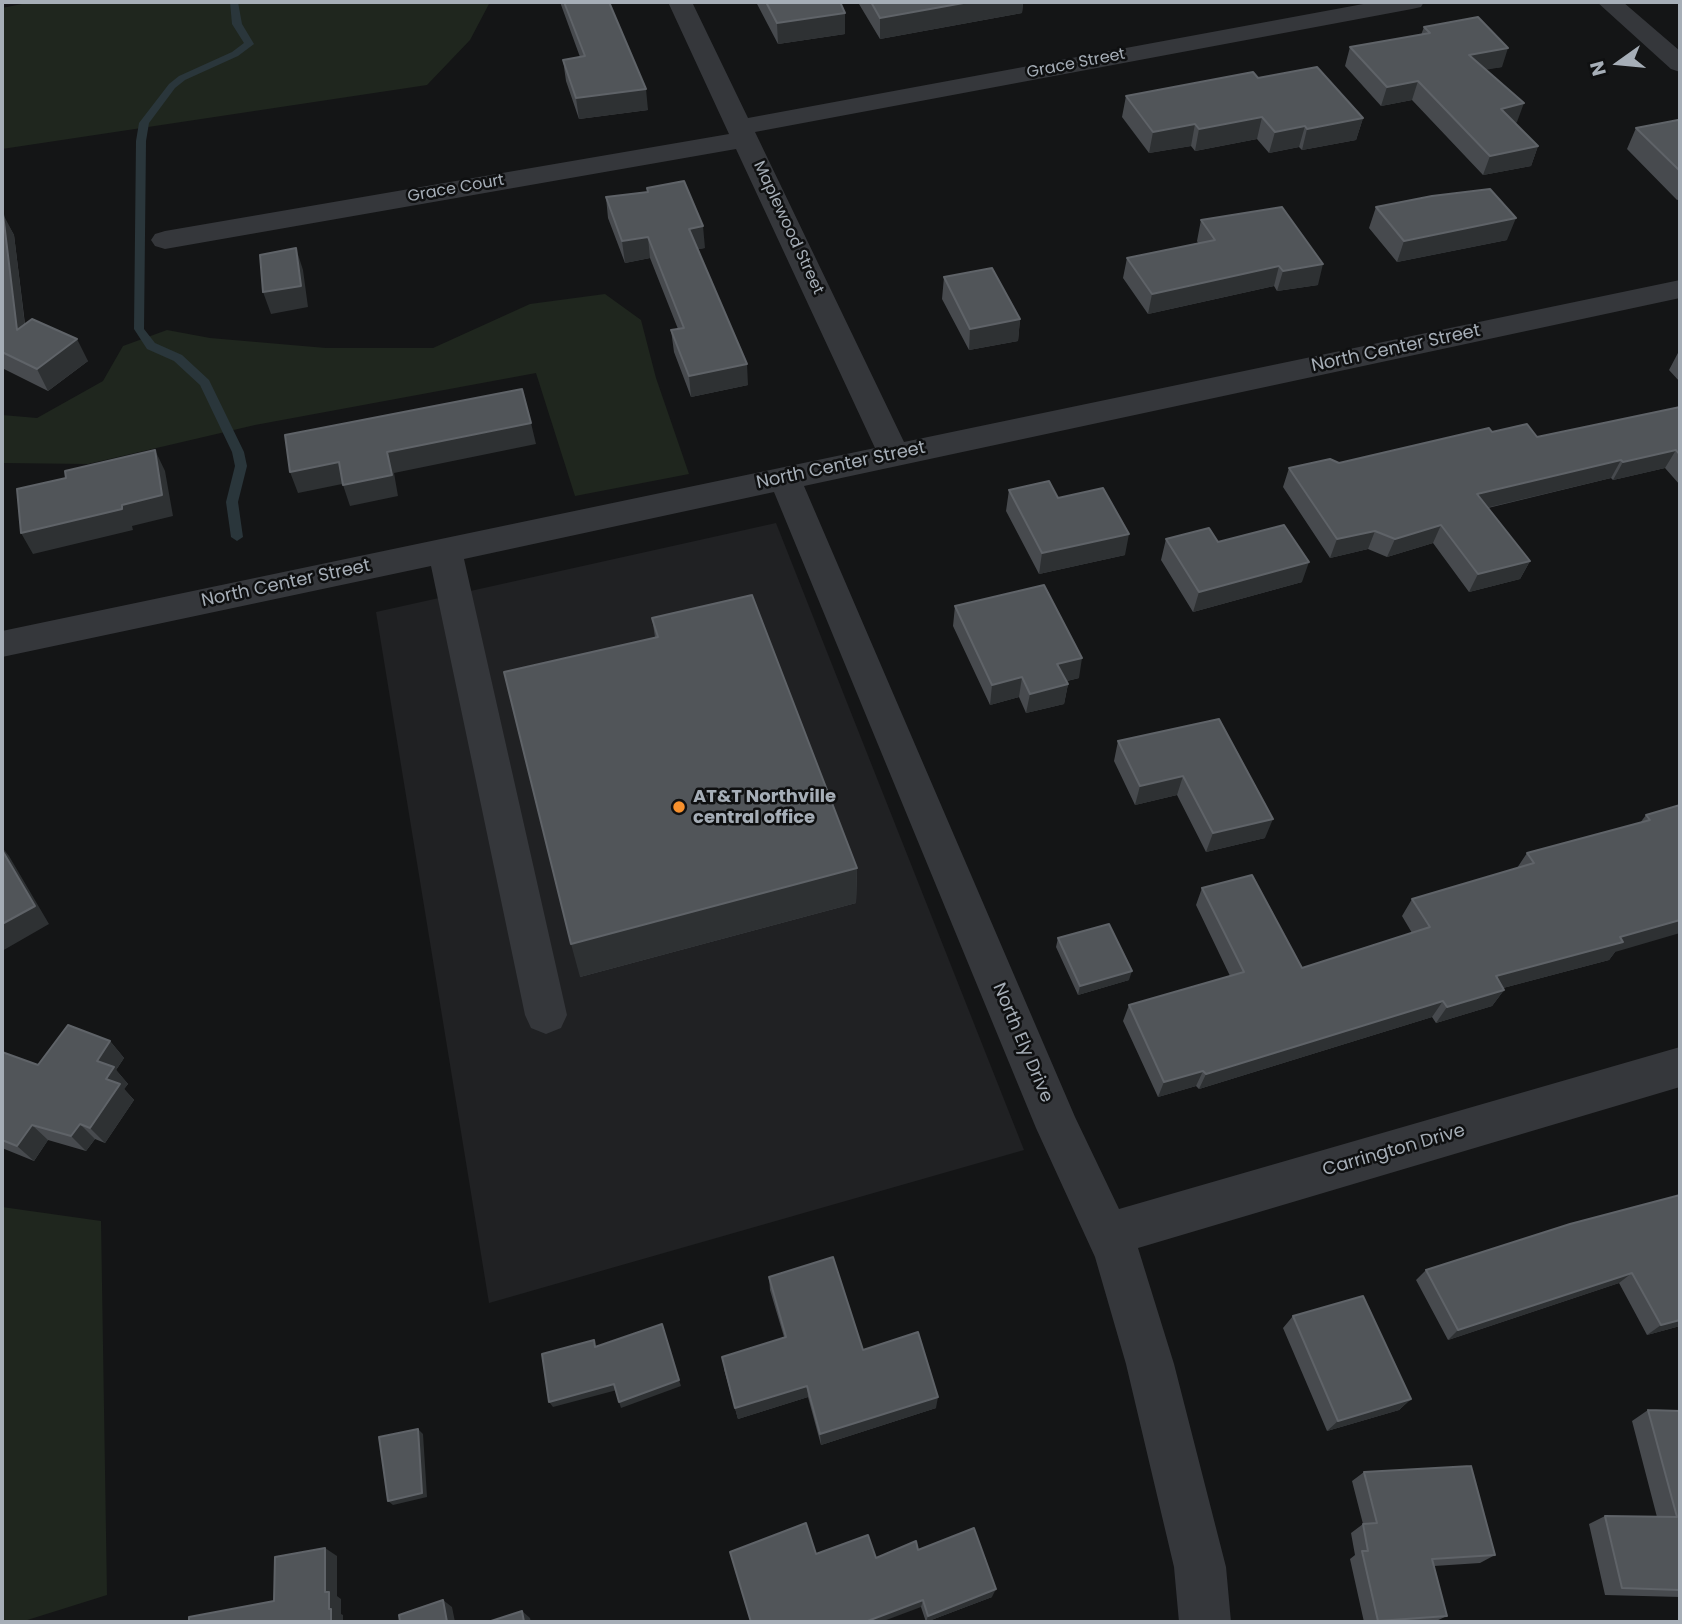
<!DOCTYPE html>
<style>
body{margin:0}
#map{position:relative;width:1682px;height:1624px;overflow:hidden;background:#141516;font-family:Poppins,sans-serif}
canvas{display:block}
.frame{position:absolute;inset:0;border:4px solid #a6aeb7;pointer-events:none}
.north{position:absolute;left:1584px;top:28px;width:70px;height:70px;-webkit-text-stroke:5px #0f1011;paint-order:stroke;rotate:255deg;font-size:19px;font-weight:700;line-height:28px;text-align:center;color:#a6aeb7}
.north::after{content:'';display:block;margin:auto;width:24px;height:32px;background:#a6aeb7;clip-path:polygon(50% 0,100% 100%,50% 72%,0 100%)}
</style>
<div id="map">
<canvas width="1682" height="1624"></canvas>
<div class="frame"></div>
<div class="north">N</div>
</div>
<script>
const ctx = document.querySelector('canvas').getContext('2d');
ctx.lineJoin = 'round';
function fillPath(path, color) { ctx.fillStyle = color; ctx.fill(path, 'evenodd'); }
const shape = rows => new Path2D(rows.map(r => 'M' + r).join(''));
function stroke(path, color, width, dash) { ctx.strokeStyle = color; ctx.lineWidth = width; ctx.lineCap = dash ? 'butt' : 'round'; ctx.setLineDash(dash || []); ctx.stroke(path); }
function write(font, color, halo, rows, align = 'center') {
  ctx.font = font + ' Poppins,sans-serif'; ctx.lineWidth = 5; ctx.setLineDash([]); ctx.textBaseline = 'middle'; ctx.strokeStyle = halo; ctx.fillStyle = color; for (const [text, x, y, turn = 0] of rows) {
    ctx.save(); ctx.translate(x, y); ctx.rotate((+turn || 0) * Math.PI / 180); ctx.textAlign = isNaN(turn) ? turn : align; if (halo) ctx.strokeText(text, 0, 0); ctx.fillText(text, 0, 0); ctx.restore();
  }
}
fillPath(shape([
 [776,523,1024,1150,489,1303,376,612]
]), '#202123');
fillPath(shape([
 [32,2,490,2,470,40,427,85,2,149,2,8],
 [605,294,641,320,656,378,689,474,575,496,536,373,255,425,88,464,2,463,2,415,37,418,103,381,123,346,167,330,210,338,326,348,433,348,530,304],
 [2,1207,101,1221,107,1595,21,1622,2,1622]
]), '#1f261e');
fillPath(shape([
 [230,2,238,2,242,24,254,44,238,56,185,80,175,88,149,123,146,141,144,329,155,343,182,355,209,380,244,452,247,466,238,502,243,537,237,541,231,537,226,502,235,466,232,452,200,385,174,361,147,349,134,329,136,141,139,123,169,84,179,76,232,52,244,43,232,24,230,2]
]), '#2a363b');
fillPath(shape([
 [668,2,692,2,748,118,1374,2,1424,2,1421,7,1412,9,755,132,904,442,1680,280,1680,298,804,486,1075,1117,1119,1209,1680,1047,1680,1087,1138,1248,1174,1364,1226,1567,1231,1622,1179,1622,1174,1567,1126,1364,1095,1257,1036,1128,774,492,464,559,567,1015,561,1028,546,1034,531,1028,525,1015,431,566,2,657,2,631,875,448,736,149,165,249,155,246,151,240,155,234,165,231,729,134,668,2],
 [1597,2,1623,2,1680,51,1680,72,1671,69,1597,2]
]), '#35373b');
fillPath(shape([
 [560,2,609,2,648,110,579,119,566,81,563,60,580,57],
 [756,2,840,2,845,34,778,44],
 [859,2,1023,2,1022,13,880,39,859,4],
 [1424,27,1502,67,1486,69,1517,122,1515,123,1538,146,1531,166,1483,175,1412,100,1381,106,1345,66,1350,47,1421,35],
 [1258,78,1363,118,1356,140,1302,150,1299,147,1269,153,1257,139,1195,151,1191,146,1149,153,1122,117,1126,96],
 [1680,122,1680,199,1677,200,1627,149,1636,128],
 [647,188,705,248,698,249,748,385,691,397,674,352,671,330,678,329,650,258,625,263,608,218,606,197,647,192],
 [1376,207,1507,240,1397,262,1369,228],
 [2,214,14,235,25,324,88,361,48,391,4,369,2,365],
 [1201,220,1318,285,1277,291,1274,286,1148,314,1123,278,1127,258,1198,243,1197,241],
 [944,277,1020,319,1018,341,969,350,942,299],
 [1679,351,1680,351,1680,382,1669,370],
 [1680,407,1680,485,1665,468,1613,480,1611,478,1488,508,1530,561,1520,579,1469,592,1433,543,1387,557,1368,549,1330,558,1283,487,1289,468,1339,463,1492,432,1537,437],
 [1009,490,1058,498,1125,555,1039,574,1006,511],
 [1166,539,1302,582,1193,612,1161,560],
 [955,606,1079,678,1067,681,1068,684,1064,704,1026,713,1019,697,990,705,953,626],
 [652,618,857,868,856,903,580,977,655,637],
 [1219,719,1265,838,1206,852,1177,795,1135,805,1114,761,1118,741],
 [1680,805,1615,952,1609,960,1503,988,1504,990,1492,1006,1436,1023,1432,1017,1199,1089,1196,1086,1158,1097,1123,1021,1129,1005,1230,976,1196,905,1202,888,1302,968,1412,933,1402,916,1412,899,1517,868,1527,853,1640,823,1646,815],
 [1058,938,1129,980,1078,995,1056,947],
 [110,1041,124,1058,116,1070,128,1084,124,1089,134,1100,105,1143,95,1139,86,1151,48,1140,34,1161,2,1148,2,1052,38,1065],
 [1680,1195,1680,1326,1647,1335,1619,1283,1448,1340,1416,1280,1426,1270],
 [769,1277,863,1350,936,1408,821,1445,808,1397,738,1419,724,1369,784,1337,770,1290],
 [1293,1316,1411,1399,1399,1410,1327,1431,1283,1328],
 [1648,1410,1680,1411,1680,1597,1605,1595,1589,1524,1605,1516,1657,1517,1632,1421],
 [1364,1472,1495,1555,1480,1563,1434,1566,1447,1616,1434,1622,1364,1622,1350,1559,1355,1555,1351,1533,1363,1524,1352,1481],
 [918,1550,992,1597,926,1622,921,1607,816,1554,876,1558]
]), '#474a4e');
fillPath(shape([
 [969,2,1023,2,1022,13,880,39,880,18],
 [845,13,845,34,778,44,777,23],
 [1508,48,1502,67,1463,74,1469,55],
 [1418,81,1412,100,1381,106,1387,87],
 [646,89,648,110,579,119,576,98],
 [1524,103,1517,122,1494,128,1501,109],
 [1262,117,1257,139,1195,151,1199,129],
 [1363,118,1356,140,1302,150,1307,129],
 [1195,124,1191,146,1149,153,1153,132],
 [1305,126,1299,147,1269,153,1275,132],
 [1538,146,1531,166,1483,175,1490,156],
 [3,214,14,235,28,351,17,330],
 [1516,218,1507,240,1397,262,1404,241],
 [703,226,705,248,691,250,689,229],
 [648,237,650,258,625,263,622,241],
 [296,248,303,270,308,307,271,314,263,292],
 [1323,264,1318,285,1277,291,1283,271],
 [1279,266,1274,286,1148,314,1152,294],
 [1020,319,1018,341,969,350,970,329],
 [77,339,88,361,48,391,37,369],
 [747,364,748,385,691,397,689,376],
 [531,423,536,444,394,473,398,496,350,506,343,485,387,452],
 [155,450,165,471,173,516,132,526,133,530,33,554,21,533,122,505],
 [1676,450,1665,468,1613,480,1623,462],
 [1621,460,1611,478,1469,512,1477,494],
 [339,462,347,483,298,493,290,472],
 [1441,525,1433,543,1387,557,1395,539],
 [1375,531,1368,549,1330,558,1337,539],
 [1129,534,1125,555,1039,574,1042,553],
 [1530,561,1520,579,1469,592,1478,574],
 [1309,562,1302,582,1193,612,1199,592],
 [1082,658,1079,678,1054,684,1057,664],
 [1022,677,1019,697,990,705,992,685],
 [1068,684,1064,704,1026,713,1030,694],
 [1183,776,1177,795,1135,805,1140,786],
 [1273,819,1265,838,1206,852,1213,833],
 [2,847,9,856,49,924,2,951],
 [857,868,856,903,580,977,571,944],
 [1680,920,1680,933,1615,952,1609,960,1484,993,1496,976,1620,937],
 [1132,971,1129,980,1078,995,1080,986],
 [1504,990,1492,1006,1436,1023,1447,1007],
 [1443,1001,1432,1017,1199,1089,1206,1074],
 [110,1041,124,1058,116,1070,128,1084,124,1089,134,1100,105,1143,90,1128,106,1079,97,1061],
 [1203,1071,1196,1086,1158,1097,1164,1082],
 [80,1124,95,1139,86,1151,71,1136],
 [32,1125,48,1140,34,1161,17,1146],
 [1632,1273,1619,1283,1448,1340,1458,1330],
 [1680,1320,1680,1326,1647,1335,1661,1325],
 [679,1380,681,1386,621,1408,619,1402],
 [614,1384,617,1390,553,1407,549,1402],
 [807,1386,808,1397,738,1419,735,1408],
 [938,1397,936,1408,821,1445,820,1434],
 [1411,1399,1399,1410,1327,1431,1338,1421],
 [418,1429,423,1434,427,1497,393,1505,388,1501],
 [325,1548,337,1556,337,1596,341,1599,341,1614,343,1615,343,1622,331,1622,325,1592],
 [996,1589,992,1597,926,1622,928,1616],
 [443,1600,452,1607,455,1622,447,1622],
 [923,1600,921,1607,881,1622,865,1622],
 [522,1611,530,1618,531,1622,524,1622]
]), '#2e3133');
const building = shape([
 [564,2,609,2,646,89,576,98,563,60,585,56,564,2],
 [766,2,840,2,845,13,777,23,766,2],
 [871,2,969,2,880,18,871,2],
 [1478,17,1508,48,1469,55,1524,103,1501,109,1538,146,1490,156,1418,81,1387,87,1350,47,1430,33,1424,27,1478,17],
 [1317,67,1363,118,1307,129,1305,126,1275,132,1262,117,1199,129,1195,124,1153,132,1126,96,1253,72,1258,78,1317,67],
 [1678,120,1680,122,1680,171,1636,128,1678,120],
 [684,181,703,226,689,229,747,364,689,376,671,330,684,328,648,237,622,241,606,197,648,192,647,188,684,181],
 [1490,189,1516,218,1404,241,1376,207,1432,196,1490,189],
 [1282,207,1323,264,1283,271,1279,266,1152,294,1127,258,1215,240,1201,220,1282,207],
 [2,214,3,214,17,330,32,319,77,339,37,369,2,352,2,214],
 [296,248,301,286,263,292,260,255,296,248],
 [992,268,1020,319,970,329,944,277,992,268],
 [522,389,531,423,387,452,392,475,343,485,339,462,290,472,285,435,522,389],
 [1680,407,1680,455,1676,450,1623,462,1621,460,1477,494,1530,561,1478,574,1441,525,1395,539,1375,531,1337,539,1289,468,1330,459,1339,463,1489,428,1492,432,1527,424,1537,437,1680,407],
 [155,450,162,495,122,505,122,509,21,533,17,489,66,478,65,471,155,450],
 [1049,481,1058,498,1103,488,1129,534,1042,553,1009,490,1049,481],
 [1284,525,1309,562,1199,592,1166,539,1209,528,1218,542,1284,525],
 [1044,585,1082,658,1057,664,1068,684,1030,694,1022,677,992,685,955,606,1044,585],
 [752,595,857,868,571,944,504,672,658,637,652,618,752,595],
 [1219,719,1273,819,1213,833,1183,776,1140,786,1118,741,1219,719],
 [1680,805,1680,920,1620,937,1623,942,1496,976,1504,990,1447,1007,1443,1001,1206,1074,1203,1071,1164,1082,1129,1005,1244,972,1202,888,1252,875,1302,968,1430,927,1412,899,1534,863,1527,853,1650,820,1646,815,1680,805],
 [2,850,35,906,2,924,2,850],
 [1109,924,1132,971,1080,986,1058,938,1109,924],
 [68,1025,110,1041,97,1061,114,1067,106,1079,120,1084,90,1128,80,1124,71,1136,32,1125,17,1146,2,1140,2,1052,38,1065,68,1025],
 [1680,1195,1680,1320,1661,1325,1632,1273,1458,1330,1426,1270,1570,1224,1680,1195],
 [833,1257,863,1350,918,1332,938,1397,820,1434,807,1386,735,1408,722,1357,786,1337,769,1277,833,1257],
 [1363,1296,1411,1399,1338,1421,1293,1316,1363,1296],
 [662,1324,679,1380,619,1402,614,1384,549,1402,542,1354,594,1340,595,1347,662,1324],
 [1648,1410,1680,1411,1680,1590,1622,1588,1605,1516,1677,1517,1648,1410],
 [418,1429,422,1493,388,1501,379,1437,418,1429],
 [1471,1466,1495,1555,1432,1559,1447,1616,1378,1621,1362,1551,1368,1551,1363,1524,1377,1523,1364,1472,1471,1466],
 [806,1523,816,1554,868,1535,876,1558,916,1541,918,1550,974,1528,996,1589,928,1616,923,1600,865,1622,751,1622,730,1552,806,1523],
 [325,1548,325,1592,329,1592,329,1609,331,1609,331,1622,189,1622,189,1617,274,1601,275,1557,325,1548],
 [443,1600,447,1622,400,1622,399,1615,443,1600],
 [522,1611,524,1622,488,1622,522,1611]
]);
fillPath(building, '#515559');
stroke(building, '#5f6368', 2);
for (const [x, y, r, color] of [
 [679,807,7,"#f6902d"]
]) { const dot = new Path2D(); dot.arc(x, y, r, 0, 2 * Math.PI); ctx.fillStyle = color; ctx.fill(dot); stroke(dot, '#0f1011', 2.5); }
write('16px', '#a6aeb7', '#0f1011', [
 ["Grace Street",1076,64,-11],
 ["Grace Court",456,189,-10],
 ["Maplewood Street",788,228,65]
]);
write('18px', '#a6aeb7', '#0f1011', [
 ["North Center Street",1396,349,-12],
 ["North Center Street",841,466,-12],
 ["North Center Street",286,584,-12],
 ["North Ely Drive",1022,1043,67],
 ["Carrington Drive",1394,1151,-16]
]);
write('bold 18px', '#a6aeb7', '#0f1011', [
 ["AT&T Northville",693,797],
 ["central office",693,818]
], 'left');
</script>
